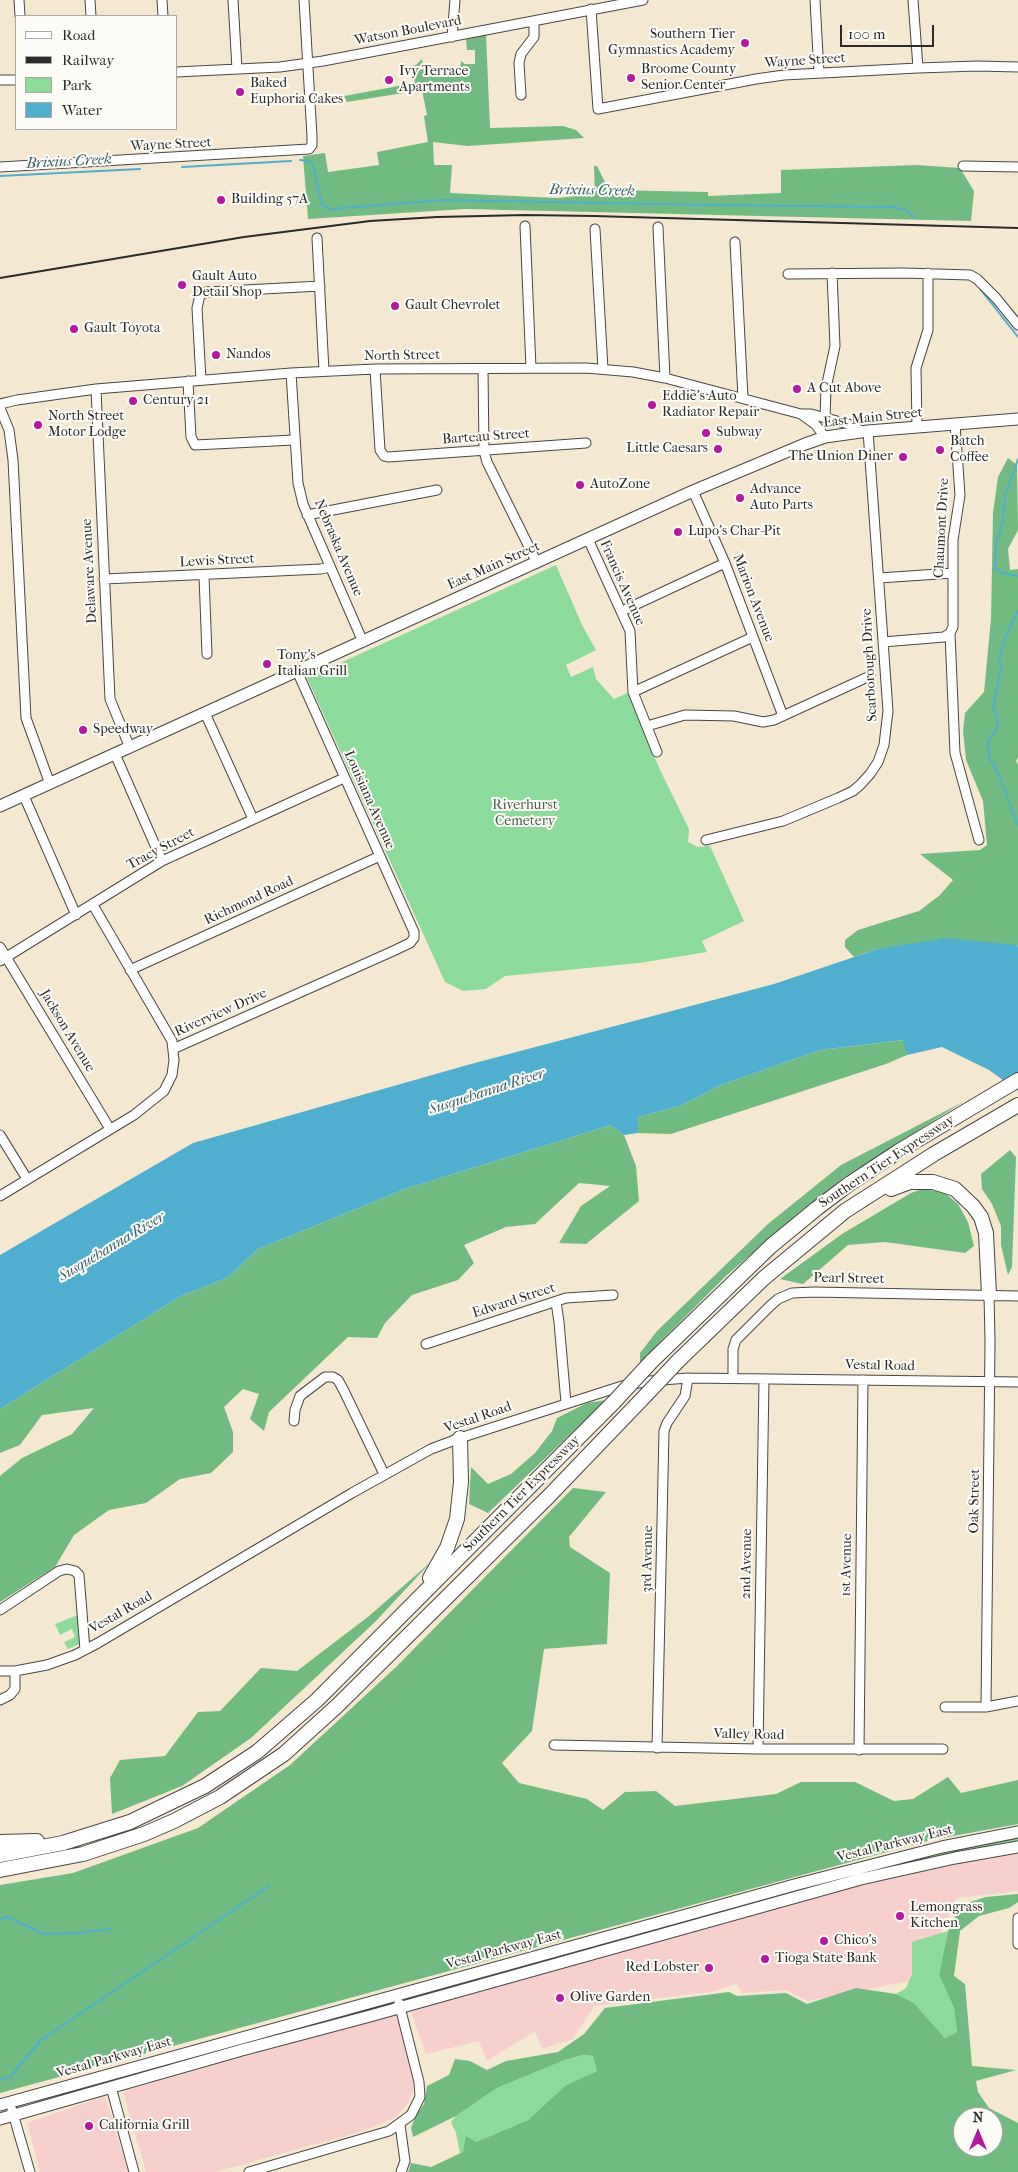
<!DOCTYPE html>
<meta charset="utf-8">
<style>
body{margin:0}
#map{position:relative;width:1018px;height:2172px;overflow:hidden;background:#f4e8d1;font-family:"IM FELL French Canon",serif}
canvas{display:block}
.legend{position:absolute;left:15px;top:15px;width:162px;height:115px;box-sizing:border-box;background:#fdfcf7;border:1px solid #a9a8a5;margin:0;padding:6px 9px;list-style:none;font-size:15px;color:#2b2b2b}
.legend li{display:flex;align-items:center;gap:10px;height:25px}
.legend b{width:25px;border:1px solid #a9a8a5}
.north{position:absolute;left:953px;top:2107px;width:50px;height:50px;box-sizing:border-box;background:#fdfcf7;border:1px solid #a9a8a5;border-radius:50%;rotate:0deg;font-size:14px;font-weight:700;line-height:20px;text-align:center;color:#2b2b2b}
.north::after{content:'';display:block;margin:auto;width:18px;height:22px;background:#b5179e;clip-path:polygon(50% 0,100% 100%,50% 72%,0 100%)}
.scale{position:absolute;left:840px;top:25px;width:94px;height:22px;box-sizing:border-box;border:2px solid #2b2b2b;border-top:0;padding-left:6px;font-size:15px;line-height:18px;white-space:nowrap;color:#2b2b2b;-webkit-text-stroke:4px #fdfcf7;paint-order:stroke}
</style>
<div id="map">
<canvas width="1018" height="2172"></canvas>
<ul class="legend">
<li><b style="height:6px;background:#fff"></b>Road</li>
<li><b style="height:6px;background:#2b2b2b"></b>Railway</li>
<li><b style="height:14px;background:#8cdb9a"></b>Park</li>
<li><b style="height:14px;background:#50afcf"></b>Water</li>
</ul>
<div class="north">N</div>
<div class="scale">100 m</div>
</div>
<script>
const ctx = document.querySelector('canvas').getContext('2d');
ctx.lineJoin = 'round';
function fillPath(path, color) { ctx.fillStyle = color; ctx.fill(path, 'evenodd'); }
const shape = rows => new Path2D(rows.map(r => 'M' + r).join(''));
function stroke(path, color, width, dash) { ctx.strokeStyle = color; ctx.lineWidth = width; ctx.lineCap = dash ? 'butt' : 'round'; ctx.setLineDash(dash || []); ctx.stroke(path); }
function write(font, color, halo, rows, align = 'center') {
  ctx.font = font + ' "IM FELL French Canon",serif'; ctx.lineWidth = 4; ctx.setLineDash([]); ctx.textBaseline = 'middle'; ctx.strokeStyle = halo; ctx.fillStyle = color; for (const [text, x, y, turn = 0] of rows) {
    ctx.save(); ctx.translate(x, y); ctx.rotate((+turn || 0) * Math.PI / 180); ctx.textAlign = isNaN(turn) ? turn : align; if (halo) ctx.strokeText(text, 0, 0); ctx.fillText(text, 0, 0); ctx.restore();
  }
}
fillPath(shape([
 [1018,1852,1018,1891,957,1898,919,1979,808,2001,786,1990,742,1993,737,1984,710,1992,594,2006,573,2039,542,2049,535,2031,487,2061,479,2041,426,2054,410,2009,859,1884,981,1857],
 [397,2014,415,2084,409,2102,396,2117,363,2131,215,2172,146,2172,123,2091],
 [105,2096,128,2172,40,2172,27,2123]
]), '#f7d0cd');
fillPath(shape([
 [556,565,582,625,596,650,566,665,571,677,593,667,596,679,614,699,630,692,640,723,660,770,689,829,688,842,697,847,710,846,744,921,702,941,707,952,639,963,505,976,486,989,463,991,445,982,307,678],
 [78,1615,82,1643,68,1649,64,1642,75,1637,72,1629,60,1635,55,1624],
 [1018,1836,1018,1841,898,1865,410,1999,523,1965,911,1858],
 [948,1931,939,1975,954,2008,957,2032,945,2038,914,2003,896,1994,906,1988,912,1974,912,1942],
 [394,2000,396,2003,234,2046,253,2038],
 [583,2055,593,2056,597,2071,566,2085,528,2120,476,2142,460,2154,456,2133,451,2122,456,2116,497,2088,565,2060]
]), '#8cdb9a');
fillPath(shape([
 [486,35,490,128,563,126,576,130,584,138,468,146,433,142,434,165,452,165,450,193,557,198,595,194,594,166,597,166,609,190,708,192,708,196,781,193,781,170,917,165,960,168,974,191,971,221,465,209,308,219,303,156,325,153,328,172,379,165,377,152,428,142,424,116,427,115,422,90,347,102,344,96,415,83,412,66,416,65,422,59,424,72,434,71,434,75,460,73,461,61,465,64,475,64,475,50,467,50,466,39],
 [1008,458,1017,465,1018,530,1008,549,1010,570,1018,569,1018,757,1016,761,1018,765,1018,947,1016,945,878,949,854,957,845,947,845,940,858,930,919,911,940,895,953,880,920,854,980,850,987,845,983,801,966,760,963,731,965,713,984,692,991,619,993,513,998,477],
 [904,1040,907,1055,886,1064,671,1134,638,1133,638,1117,680,1106,721,1085,820,1050],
 [963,1102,843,1178,786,1224,727,1275,661,1341,640,1365,640,1353,657,1331,768,1224,841,1165],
 [611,1125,624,1135,636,1166,639,1201,586,1244,559,1243,581,1206,610,1186,579,1183,535,1224,506,1227,464,1245,474,1263,458,1280,412,1295,385,1323,377,1338,348,1337,269,1412,264,1431,250,1419,259,1394,243,1389,224,1407,233,1432,233,1452,211,1473,180,1479,146,1503,109,1510,74,1535,55,1567,0,1602,0,1476,22,1458,72,1434,94,1408,42,1415,20,1445,0,1453,0,1409,181,1296,227,1278,258,1249,405,1189],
 [1010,1150,1016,1157,1012,1267,1008,1275,1001,1245,1001,1226,992,1204,982,1189,981,1174],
 [922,1189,944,1192,958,1204,968,1222,974,1246,965,1253,885,1242,848,1245,803,1284,780,1279,842,1234,911,1193],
 [606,1400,488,1513,469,1504,471,1467,488,1484,511,1474,535,1453,552,1431,557,1418,587,1403],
 [573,1488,606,1492,569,1537,570,1547,610,1573,607,1644,544,1649,532,1731,502,1763,519,1783,587,1799,603,1810,625,1792,656,1791,675,1806,776,1794,801,1782,855,1782,894,1801,913,1799,948,1777,961,1793,1018,1780,1018,1824,931,1840,0,2093,0,1885,73,1873,198,1828,290,1765,396,1667],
 [432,1561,375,1622,251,1738,182,1786,112,1814,110,1778,120,1760,165,1756,198,1712,220,1711,261,1668,297,1671,369,1616],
 [1018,1894,1018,1902,1009,1908,979,1916,960,1931,954,1976,965,1984,972,2066,1016,2070,976,2081,978,2092,989,2108,1018,2123,1018,2172,408,2172,411,2163,431,2167,463,2152,466,2136,476,2142,528,2120,566,2085,597,2071,593,2056,583,2055,565,2060,497,2088,456,2116,413,2137,411,2128,416,2115,424,2104,427,2086,449,2075,455,2059,470,2061,487,2070,506,2061,558,2052,584,2034,605,2008,729,1992,737,1996,786,1993,807,2004,856,1988,896,1994,914,2003,945,2038,957,2032,954,2008,939,1975,948,1931,961,1905,986,1897],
 [963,2117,993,2117,993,2147,963,2147]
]), '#71bb82');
fillPath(shape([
 [946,938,1016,945,1018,947,1018,1091,989,1070,942,1047,907,1055,903,1040,820,1050,721,1085,680,1106,638,1117,638,1133,624,1135,611,1125,405,1189,258,1249,227,1278,181,1296,0,1409,0,1255,193,1143,471,1064,774,984,878,949]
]), '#50afcf');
stroke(shape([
 [300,160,310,161,313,165,322,205,331,209,442,200,711,205,895,207,907,211,915,218],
 [182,167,291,161],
 [0,176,140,169],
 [981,290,1018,337],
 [1018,459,1005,495,1003,520,996,545,995,564,995,569,1003,573,1018,576],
 [1018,610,1006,636,999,658,1001,668,993,708,997,716,998,725,995,732,989,739,988,746,990,759,998,773,1018,826],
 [0,1919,8,1917,43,1934,78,1933,110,1929],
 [0,2079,10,2077,41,2040,269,1886]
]), '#50afcf', 2);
const minor = shape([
 [19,0,20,16],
 [90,0,91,16],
 [162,0,163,16],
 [233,0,237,69],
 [815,0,819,73],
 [913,0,918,68],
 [591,9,598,109,756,79,784,75,918,68,977,66,1018,67],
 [452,37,455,0],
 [176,72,280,67,323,61,643,0],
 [0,80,16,80],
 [521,95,519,63,521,54,534,37,534,21],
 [963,166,1018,167],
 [0,167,309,149,312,145,312,136,304,0],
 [525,226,531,368],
 [658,227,665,378],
 [595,229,603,369],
 [317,238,324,371],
 [735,242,743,398],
 [788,274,904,273,970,275,977,279,996,298,1018,325],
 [375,369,380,450,384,456,388,457,586,443],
 [483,369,484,451,487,462,537,563],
 [291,373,298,483,303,504,363,642],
 [201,380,197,308,200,295,207,292,320,286],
 [188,381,191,437,195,445,294,440],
 [96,389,110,699,130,748],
 [0,404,17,400,96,389,291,373,375,369,586,368,633,372,665,378,801,414,811,414,848,424,862,431],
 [0,408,9,430,13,460,26,718,50,784],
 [801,414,815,424,825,437],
 [825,418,826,388,835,346,832,273],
 [917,427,916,368,928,330,928,273],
 [693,491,725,563,783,716],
 [307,515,437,490],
 [588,539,630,631,633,692,657,752],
 [204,576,207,654],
 [879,578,953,573],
 [104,579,321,569,330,567],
 [622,611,725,563],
 [950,633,955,753,979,840],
 [883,642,944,637,950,633,953,627,953,540,960,495,955,424],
 [633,692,753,637],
 [205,713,253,819],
 [647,726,685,715,734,716,763,722,774,720,870,676],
 [115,754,162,861],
 [24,796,76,915],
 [706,840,783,821,838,798,853,791,860,785,870,774,878,762,884,745,888,711,868,431],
 [0,947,110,1129],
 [0,961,162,861,344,778],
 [130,970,380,856],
 [173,1049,391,952,410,943,414,938,414,932,297,671],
 [0,1135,27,1179],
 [0,1196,134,1115,164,1091,172,1075,174,1060,172,1041,93,905],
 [556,1302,559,1322,566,1403],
 [426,1344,566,1298,613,1295],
 [733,1378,733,1349,736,1340,770,1306,778,1299,792,1293,814,1292,1018,1296],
 [294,1421,295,1410,300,1396,325,1377,333,1377,338,1380,344,1391,384,1474],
 [0,1610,59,1571,67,1569,75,1571,79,1575,85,1650],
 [0,1671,15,1671,47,1665,75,1655,98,1643,352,1493,431,1449,460,1438,622,1386,650,1381,688,1378,1018,1382],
 [0,1700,10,1695,15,1689,15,1671],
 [945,1707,986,1707,1018,1701],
 [986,1707,990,1342,989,1295],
 [554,1745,758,1749,943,1749],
 [657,1748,664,1431,667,1423,685,1396,688,1378],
 [758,1749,764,1379],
 [859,1750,863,1380],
 [1018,1918,1018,1944],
 [111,2087,134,2172],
 [12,2110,30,2172],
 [400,2125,405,2161,401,2172],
 [249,2172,389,2131,411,2115,420,2097,419,2082,399,2003]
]);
const major = shape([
 [0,806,693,491,805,444,825,437,868,431,1018,419],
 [0,2105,798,1884,942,1847,1018,1832],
 [0,2119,242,2050,370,2016,861,1879,955,1858,1018,1847]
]);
const highway = shape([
 [891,1189,910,1182,933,1182,955,1189,973,1206,981,1217,986,1233,989,1295],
 [678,1361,764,1278,845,1211,934,1154,1018,1105],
 [651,1362,771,1246,816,1209,849,1184,899,1151,1018,1080],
 [430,1578,447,1548,457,1519,461,1482,460,1438],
 [0,1842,37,1841],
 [0,1855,63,1843,130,1822,205,1786,257,1752,317,1700,614,1402],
 [0,1870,83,1854,144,1834,174,1821,220,1797,284,1754,337,1706,549,1496,645,1396]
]);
stroke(minor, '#494744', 11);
stroke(major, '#494744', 13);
stroke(highway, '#494744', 16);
stroke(minor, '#fff', 9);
stroke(major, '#fff', 11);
stroke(highway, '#fff', 14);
stroke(shape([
 [0,278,244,237,370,221,437,217,526,215,594,216,1018,228]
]), '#2b2b2b', 2);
const highwayBridge = shape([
 [645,1396,678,1361],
 [614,1402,651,1362]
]);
stroke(highwayBridge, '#494744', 16, []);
stroke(highwayBridge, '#fff', 14);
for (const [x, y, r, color] of [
 [745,43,5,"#b5179e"],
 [631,78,5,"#b5179e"],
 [389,80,5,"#b5179e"],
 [240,92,5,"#b5179e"],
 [221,200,5,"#b5179e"],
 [182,285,5,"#b5179e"],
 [395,306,5,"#b5179e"],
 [74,329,5,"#b5179e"],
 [216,355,5,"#b5179e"],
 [797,389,5,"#b5179e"],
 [133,401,5,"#b5179e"],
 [652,405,5,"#b5179e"],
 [38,425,5,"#b5179e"],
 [706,433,5,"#b5179e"],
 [718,449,5,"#b5179e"],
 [940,450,5,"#b5179e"],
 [903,457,5,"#b5179e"],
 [580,485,5,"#b5179e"],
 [740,498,5,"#b5179e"],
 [678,532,5,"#b5179e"],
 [267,664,5,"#b5179e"],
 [83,730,5,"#b5179e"],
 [900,1916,5,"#b5179e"],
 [824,1941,5,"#b5179e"],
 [765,1959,5,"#b5179e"],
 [709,1968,5,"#b5179e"],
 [560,1998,5,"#b5179e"],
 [89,2126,5,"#b5179e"]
]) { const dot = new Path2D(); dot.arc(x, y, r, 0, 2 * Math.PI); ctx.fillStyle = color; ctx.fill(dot); stroke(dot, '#fdfcf7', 2); }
write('14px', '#2b2b2b', '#fdfcf7', [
 ["Watson Boulevard",408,31,-11],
 ["Wayne Street",805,61,-4],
 ["Wayne Street",171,145,-3],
 ["North Street",402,356,-1],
 ["East Main Street",873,418,-6],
 ["Barteau Street",486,437,-4],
 ["Chaumont Drive",942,528,-87],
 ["Nebraska Avenue",338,548,67],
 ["Lewis Street",217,561,-3],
 ["East Main Street",494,566,-24],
 ["Delaware Avenue",90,571,-93],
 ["Francis Avenue",622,583,66],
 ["Marion Avenue",753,598,69],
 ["Scarborough Drive",870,665,-93],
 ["Louisiana Avenue",369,800,66],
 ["Tracy Street",161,849,-28],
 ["Richmond Road",249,901,-25],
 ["Riverview Drive",221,1013,-24],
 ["Jackson Avenue",67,1031,59],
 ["Southern Tier Expressway",887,1162,-33],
 ["Pearl Street",849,1279,1],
 ["Edward Street",514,1301,-18],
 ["Vestal Road",880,1366,1],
 ["Vestal Road",478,1418,-19],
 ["Southern Tier Expressway",522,1494,-45],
 ["Oak Street",975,1501,-89],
 ["3rd Avenue",648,1559,-89],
 ["2nd Avenue",747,1564,-89],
 ["1st Avenue",847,1565,-89],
 ["Vestal Road",121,1613,-30],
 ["Valley Road",749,1735,1],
 ["Vestal Parkway East",895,1844,-14],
 ["Vestal Parkway East",504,1950,-15],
 ["Vestal Parkway East",114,2058,-16]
]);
write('14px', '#2b2b2b', '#fdfcf7', [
 ["Southern Tier",735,35,"right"],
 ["Gymnastics Academy",735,51,"right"],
 ["Broome County",641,70],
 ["Senior Center",641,86],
 ["Ivy Terrace",399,72],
 ["Apartments",399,88],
 ["Baked",250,84],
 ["Euphoria Cakes",250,100],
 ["Building 57A",231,200],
 ["Gault Auto",192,277],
 ["Detail Shop",192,293],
 ["Gault Chevrolet",405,306],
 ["Gault Toyota",84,329],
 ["Nandos",226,355],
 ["A Cut Above",807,389],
 ["Eddie's Auto",662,397],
 ["Radiator Repair",662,413],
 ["Century 21",143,401],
 ["North Street",48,417],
 ["Motor Lodge",48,433],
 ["Subway",716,433],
 ["Batch",950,442],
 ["Coffee",950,458],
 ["Little Caesars",708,449,"right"],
 ["The Union Diner",893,457,"right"],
 ["AutoZone",590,485],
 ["Advance",750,490],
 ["Auto Parts",750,506],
 ["Lupo's Char-Pit",688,532],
 ["Tony’s",277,656],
 ["Italian Grill",277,672],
 ["Speedway",93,730],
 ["Lemongrass",910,1908],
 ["Kitchen",910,1924],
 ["Chico's",834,1941],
 ["Tioga State Bank",775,1959],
 ["Red Lobster",699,1968,"right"],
 ["Olive Garden",570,1998],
 ["California Grill",99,2126]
], 'left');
write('14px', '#48604c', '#fdfcf7', [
 ["Riverhurst",525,806],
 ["Cemetery",525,822]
]);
write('italic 15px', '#3a606d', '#fdfcf7', [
 ["Brixius Creek",69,162,-3],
 ["Brixius Creek",592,191,1],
 ["Susquehanna River",487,1092,-18],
 ["Susquehanna River",112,1247,-31]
]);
</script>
